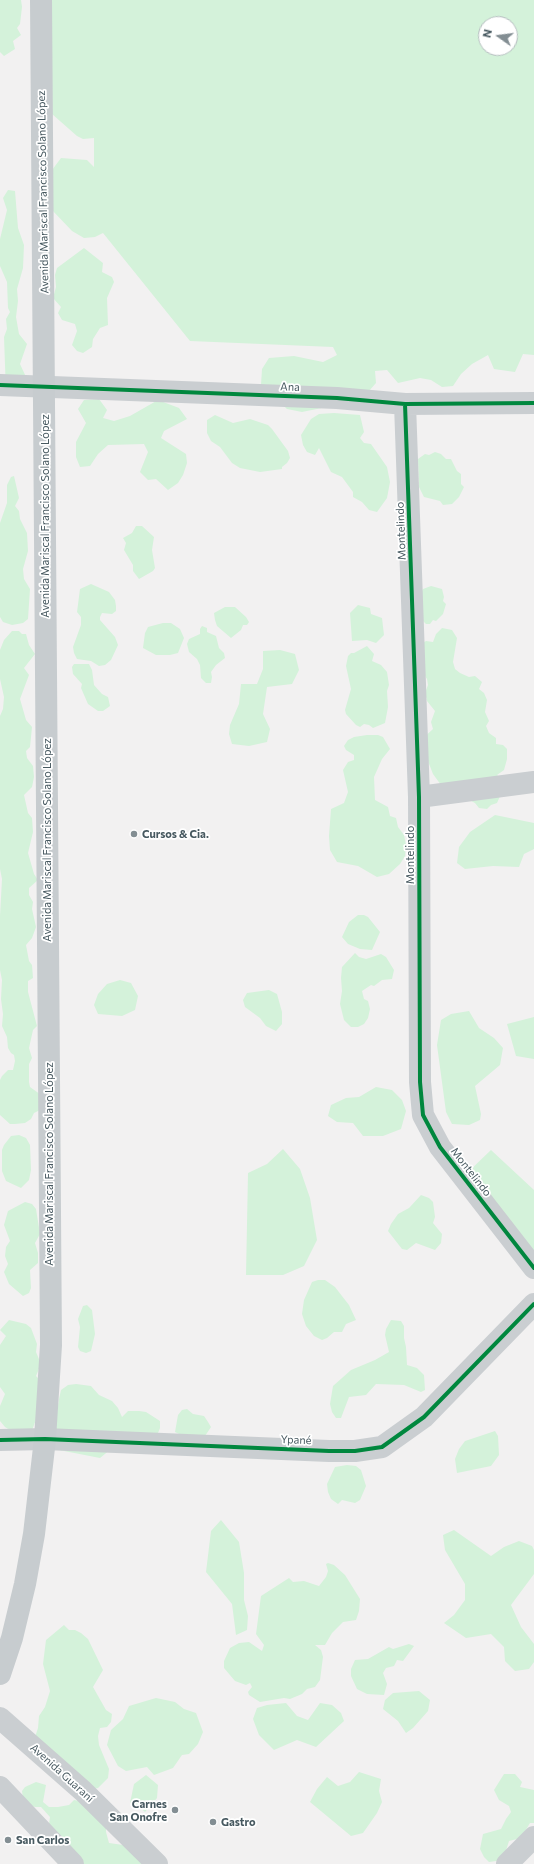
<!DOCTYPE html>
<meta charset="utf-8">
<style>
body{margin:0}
#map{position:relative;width:534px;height:1864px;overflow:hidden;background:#f2f1f1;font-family:Commissioner,sans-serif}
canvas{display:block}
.north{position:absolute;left:478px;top:16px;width:40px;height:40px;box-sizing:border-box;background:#fff;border:1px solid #b5bdbf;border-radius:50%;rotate:284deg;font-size:11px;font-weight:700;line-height:16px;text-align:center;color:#475960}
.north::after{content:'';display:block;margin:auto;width:14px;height:18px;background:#838e93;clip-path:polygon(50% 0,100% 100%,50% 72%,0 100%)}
</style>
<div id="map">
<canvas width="534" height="1864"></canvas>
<div class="north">N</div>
</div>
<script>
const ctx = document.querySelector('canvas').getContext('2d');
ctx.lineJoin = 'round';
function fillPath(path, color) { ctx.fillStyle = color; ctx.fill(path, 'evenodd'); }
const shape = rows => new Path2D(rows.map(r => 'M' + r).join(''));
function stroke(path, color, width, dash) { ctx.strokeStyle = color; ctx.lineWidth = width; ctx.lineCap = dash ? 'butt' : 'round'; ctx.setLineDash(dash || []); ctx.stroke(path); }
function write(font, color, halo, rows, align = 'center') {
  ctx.font = font + ' Commissioner,sans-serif'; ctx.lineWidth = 3.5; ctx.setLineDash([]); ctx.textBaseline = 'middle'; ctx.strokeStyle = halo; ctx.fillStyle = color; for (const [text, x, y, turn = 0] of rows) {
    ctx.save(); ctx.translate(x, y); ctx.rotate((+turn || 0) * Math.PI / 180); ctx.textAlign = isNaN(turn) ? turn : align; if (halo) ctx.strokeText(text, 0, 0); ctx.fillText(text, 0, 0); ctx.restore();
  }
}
fillPath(shape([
 [0,0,21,0,22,7,20,24,17,28,21,35,13,41,15,49,4,56,0,52],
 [41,0,534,0,534,355,523,354,515,372,494,369,488,355,472,364,461,374,453,386,442,387,431,380,420,378,398,383,387,370,375,371,376,383,361,400,302,412,287,409,261,385,262,369,269,358,294,356,323,362,337,355,333,347,190,341,103,233,95,237,84,238,72,231,52,210,52,170,61,158,87,160,94,167,94,138,83,139,77,136,52,114],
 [486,24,510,24,510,48,486,48],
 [8,190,15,191,18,228,24,245,23,268,17,289,18,301,16,317,19,334,27,344,20,364,26,377,6,393,4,337,7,329,6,319,10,312,8,308,7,282,0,266,0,239,7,210,3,198],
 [84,248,103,263,102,272,112,277,114,282,107,298,108,325,100,328,93,339,92,347,83,353,77,351,72,345,77,331,75,324,62,320,58,313,61,307,53,298,56,287,55,275,57,268],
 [99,399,107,410,103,418,114,421,130,416,158,400,179,408,187,419,164,431,161,438,186,454,187,463,183,475,178,483,168,490,156,479,148,480,140,472,148,452,144,444,108,445,98,454,90,466,80,467,76,457,76,442,86,423,78,409,84,400],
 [334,413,360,415,364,432,360,438,364,443,371,444,387,467,390,482,387,498,377,512,369,510,362,502,353,497,353,492,342,477,331,472,319,448,315,455,307,452,303,445,301,435,311,419,319,414],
 [215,415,233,423,250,419,268,425,272,429,288,451,290,458,287,463,282,467,282,469,260,472,240,468,232,463,220,447,211,441,207,433,207,420],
 [435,452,441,454,446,459,451,459,457,471,461,474,461,484,464,487,459,497,452,504,443,505,440,501,424,497,419,487,418,459,425,454,429,455],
 [14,476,19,498,15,506,19,511,20,519,27,533,28,551,23,569,24,579,30,589,28,619,23,623,12,625,3,622,0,617,0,523,7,503,7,485,11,477],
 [136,526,142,526,154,537,152,550,155,568,153,571,139,579,133,571,133,565,124,550,126,543,123,538,132,533],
 [91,584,109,592,115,600,116,606,116,611,112,614,102,613,100,617,100,620,115,637,118,645,111,660,105,665,99,666,91,661,77,659,74,653,73,647,81,625,81,617,77,612,80,589],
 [431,586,442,589,444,597,443,601,446,604,443,614,436,621,433,620,430,624,426,624,422,620,419,596,423,589],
 [358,605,370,608,371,614,382,618,384,635,376,643,367,640,352,641,350,613],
 [225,607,235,607,246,617,249,622,247,625,243,625,241,630,231,638,217,626,215,620,214,613],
 [163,623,171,623,180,629,184,638,178,653,170,655,156,655,143,648,145,633,148,627],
 [202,626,207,628,207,632,216,636,219,648,224,653,225,658,216,665,211,672,212,677,211,683,206,683,201,678,200,665,197,659,189,652,187,644,189,639,200,634,200,629],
 [442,628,452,630,457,638,453,662,455,669,460,673,469,677,475,676,482,682,479,689,484,693,487,700,485,712,489,721,486,726,489,733,496,738,496,744,503,745,507,749,507,759,504,770,497,775,501,779,501,794,497,803,491,805,487,809,479,808,475,803,441,785,433,774,420,741,433,729,431,722,435,711,427,701,425,693,428,685,427,679,425,676,421,644,426,641,433,642,436,634],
 [12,631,19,631,22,634,26,634,29,645,35,654,24,668,29,675,20,699,26,720,32,727,30,747,26,751,27,758,33,766,34,777,32,787,24,795,28,813,32,818,33,832,28,853,34,874,38,880,29,888,29,895,33,902,32,909,36,927,32,938,26,945,29,961,32,965,33,978,28,981,28,992,37,1026,33,1030,29,1048,32,1058,29,1064,29,1082,30,1087,44,1097,40,1110,34,1113,31,1119,25,1123,15,1124,10,1124,0,1115,0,1080,2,1076,8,1070,13,1070,15,1061,14,1055,11,1053,8,1048,7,1037,2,1026,3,1014,1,999,2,980,0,970,0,916,2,879,0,869,0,716,3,709,4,697,0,679,0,650,4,640],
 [367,646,374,654,372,661,381,665,387,672,389,685,387,691,388,707,385,723,373,728,369,725,364,724,360,727,356,725,346,714,345,710,351,689,346,666,348,656,351,653,354,653],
 [280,650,295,654,299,670,292,684,267,687,263,714,270,729,267,742,249,746,232,744,229,734,230,725,239,704,241,684,257,684,263,669,263,651],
 [74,664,89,664,92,670,94,685,102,694,108,697,110,706,103,711,98,711,88,704,81,688,82,684,73,674,72,667],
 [367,735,378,735,383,737,390,749,382,759,374,777,375,800,388,807,390,816,396,818,398,827,404,835,406,845,405,856,400,864,389,874,377,877,358,866,337,862,330,850,329,836,331,809,344,803,348,792,343,770,348,762,354,760,354,755,346,750,344,746,348,740,354,737],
 [495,815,534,823,534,849,524,854,519,867,493,866,465,869,457,863,459,847,470,832],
 [358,915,364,915,368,917,380,932,372,950,360,949,348,944,342,937,349,922],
 [355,953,359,957,366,959,381,954,386,957,394,970,392,979,382,980,374,986,371,985,362,991,364,999,368,1001,370,1009,368,1018,364,1024,358,1027,351,1027,344,1020,340,1004,342,991,341,978,342,967],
 [120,980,131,983,138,996,135,1010,122,1016,98,1014,94,1005,98,994,107,984],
 [269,990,277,994,282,1012,282,1024,276,1031,266,1026,260,1018,245,1007,243,1000,247,993],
 [469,1011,479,1028,494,1038,503,1048,500,1065,475,1086,481,1114,480,1120,469,1125,452,1124,446,1112,437,1045,441,1020,451,1014],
 [534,1017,534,1059,516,1056,507,1024],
 [376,1087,392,1090,402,1100,406,1111,401,1129,383,1136,363,1136,353,1123,337,1122,328,1116,331,1105,346,1098,359,1097],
 [19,1135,26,1138,30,1145,31,1170,29,1180,21,1188,6,1181,2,1171,2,1150,4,1145,11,1136],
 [283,1149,300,1169,310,1198,317,1240,304,1266,283,1275,246,1275,248,1173,267,1164],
 [491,1150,534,1190,534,1253,467,1173],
 [421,1195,429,1198,433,1202,435,1217,433,1223,442,1234,441,1243,435,1250,416,1243,407,1250,402,1249,388,1231,391,1224,398,1214,409,1208],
 [25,1202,32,1204,36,1209,40,1234,35,1243,38,1253,38,1263,30,1270,31,1288,29,1293,23,1296,9,1284,4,1272,8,1264,5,1256,6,1247,10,1241,4,1225,8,1211],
 [318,1280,325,1280,335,1287,349,1305,356,1320,346,1324,342,1332,334,1332,327,1338,322,1340,314,1336,306,1326,302,1314,304,1300,312,1282],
 [87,1305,92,1310,95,1334,91,1351,86,1353,80,1351,78,1347,80,1327,78,1319,83,1306],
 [9,1320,26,1324,31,1328,37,1344,36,1352,41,1364,36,1376,39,1379,37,1417,31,1433,15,1433,5,1427,0,1421,0,1406,5,1394,0,1387,0,1345,6,1336,0,1330],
 [391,1320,401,1321,404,1326,404,1338,406,1347,407,1365,417,1368,424,1375,425,1390,421,1392,404,1385,376,1384,366,1395,349,1397,341,1418,336,1418,332,1412,330,1404,333,1386,351,1370,375,1360,389,1352,385,1335,386,1329],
 [76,1384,91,1386,99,1395,112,1401,118,1408,122,1417,128,1411,139,1411,146,1412,160,1421,160,1428,158,1433,111,1449,100,1458,59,1450,54,1433,59,1399,61,1390,68,1385],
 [187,1409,193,1414,204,1416,208,1422,211,1427,205,1436,179,1434,175,1432,178,1415,182,1410],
 [495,1431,498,1436,499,1455,491,1466,457,1473,455,1459,459,1449,465,1441],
 [347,1465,356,1466,361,1470,366,1486,360,1500,355,1503,342,1500,338,1504,331,1499,328,1492,327,1484,335,1467],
 [221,1520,239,1542,244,1573,244,1600,248,1616,247,1630,236,1635,232,1604,206,1572,211,1531],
 [454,1530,491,1556,504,1547,519,1541,532,1546,534,1550,534,1574,511,1605,521,1627,534,1644,534,1662,529,1669,515,1671,505,1661,504,1647,491,1634,466,1638,444,1623,454,1615,465,1600,465,1584,445,1550,443,1535],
 [328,1563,334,1565,345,1575,360,1599,359,1611,356,1620,343,1622,332,1633,325,1645,315,1645,321,1650,323,1657,320,1680,315,1687,307,1689,302,1694,290,1699,284,1698,260,1702,249,1695,248,1692,252,1687,250,1683,246,1685,235,1681,224,1668,224,1661,230,1648,239,1643,249,1642,262,1651,264,1645,256,1634,261,1596,289,1578,293,1582,304,1581,319,1586,326,1577,328,1571,326,1564],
 [64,1625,69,1630,75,1630,81,1633,88,1639,103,1670,93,1687,106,1710,112,1714,111,1722,107,1727,100,1728,98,1736,99,1745,109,1769,108,1778,98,1788,83,1791,35,1737,38,1728,39,1716,45,1707,50,1691,43,1664,46,1640],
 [409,1644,414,1646,403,1661,397,1660,394,1666,386,1668,383,1673,387,1684,384,1695,367,1694,357,1689,351,1676,351,1669,355,1660,368,1659,389,1647,393,1649],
 [419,1691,430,1700,428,1711,413,1728,406,1733,398,1721,383,1709,385,1700,393,1693],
 [156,1698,175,1702,184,1709,196,1713,203,1732,198,1744,189,1754,182,1755,173,1768,154,1775,147,1767,126,1771,118,1766,107,1745,111,1730,123,1719,129,1706],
 [286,1703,297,1716,308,1720,320,1703,332,1705,341,1713,344,1721,316,1747,297,1740,274,1750,259,1735,253,1719,257,1708,267,1705],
 [359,1772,381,1779,379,1791,382,1802,377,1813,363,1833,351,1836,310,1802,317,1789,327,1777,338,1786,350,1782],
 [504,1774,515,1774,522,1782,520,1787,534,1790,534,1823,530,1823,521,1838,509,1841,503,1860,489,1862,484,1857,480,1849,483,1834,501,1829,506,1819,511,1812,509,1806,499,1800,494,1790],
 [146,1775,158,1785,157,1798,145,1812,136,1804,130,1803,134,1784],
 [36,1782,46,1785,43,1802,49,1807,58,1807,69,1805,74,1800,79,1801,106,1816,106,1832,109,1843,123,1845,144,1864,70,1864,48,1831,50,1817,41,1807,35,1807,27,1804,23,1798,22,1791,25,1787]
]), '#d4f2da');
stroke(shape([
 [0,385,337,398,405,404,534,403],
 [405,404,419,797,420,1082,423,1115,440,1147,534,1268],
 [419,797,534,782],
 [0,1440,45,1439,329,1451,355,1451,382,1447,424,1417,534,1304],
 [507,1864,534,1837]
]), '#caced1', 22);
stroke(shape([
 [0,1718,83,1791,157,1864],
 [0,1787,73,1864]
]), '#caced1', 22);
stroke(shape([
 [0,1674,12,1638,25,1584,34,1534,45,1439,51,1345,41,0]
]), '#c7cccf', 22);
stroke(shape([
 [0,385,337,398,405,404,534,403],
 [405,404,419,797,420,1082,423,1115,440,1147,534,1268],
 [0,1440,45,1439,329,1451,355,1451,382,1447,424,1417,534,1304]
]), '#00873e', 4);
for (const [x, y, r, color] of [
 [134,834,4,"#838e93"],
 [175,1810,4,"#838e93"],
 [213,1822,4,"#838e93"],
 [8,1840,4,"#838e93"]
]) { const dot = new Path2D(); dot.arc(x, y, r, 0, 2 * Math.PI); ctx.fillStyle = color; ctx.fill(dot); stroke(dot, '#fff', 1.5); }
write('11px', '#475960', '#fff', [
 ["Avenida Mariscal Francisco Solano López",43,192,-91],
 ["Ana",290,387,2],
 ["Avenida Mariscal Francisco Solano López",45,516,-90],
 ["Montelindo",401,531,-92],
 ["Avenida Mariscal Francisco Solano López",47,840,-90],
 ["Montelindo",410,855,-90],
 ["Avenida Mariscal Francisco Solano López",49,1164,-90],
 ["Montelindo",471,1172,52],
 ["Ypané",296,1440,2],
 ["Avenida Guaraní",62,1773,42]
]);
write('bold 11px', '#475960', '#fff', [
 ["Cursos & Cia.",142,834],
 ["Carnes",167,1804,"right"],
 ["San Onofre",167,1817,"right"],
 ["Gastro",221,1822],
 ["San Carlos",16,1840]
], 'left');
</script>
